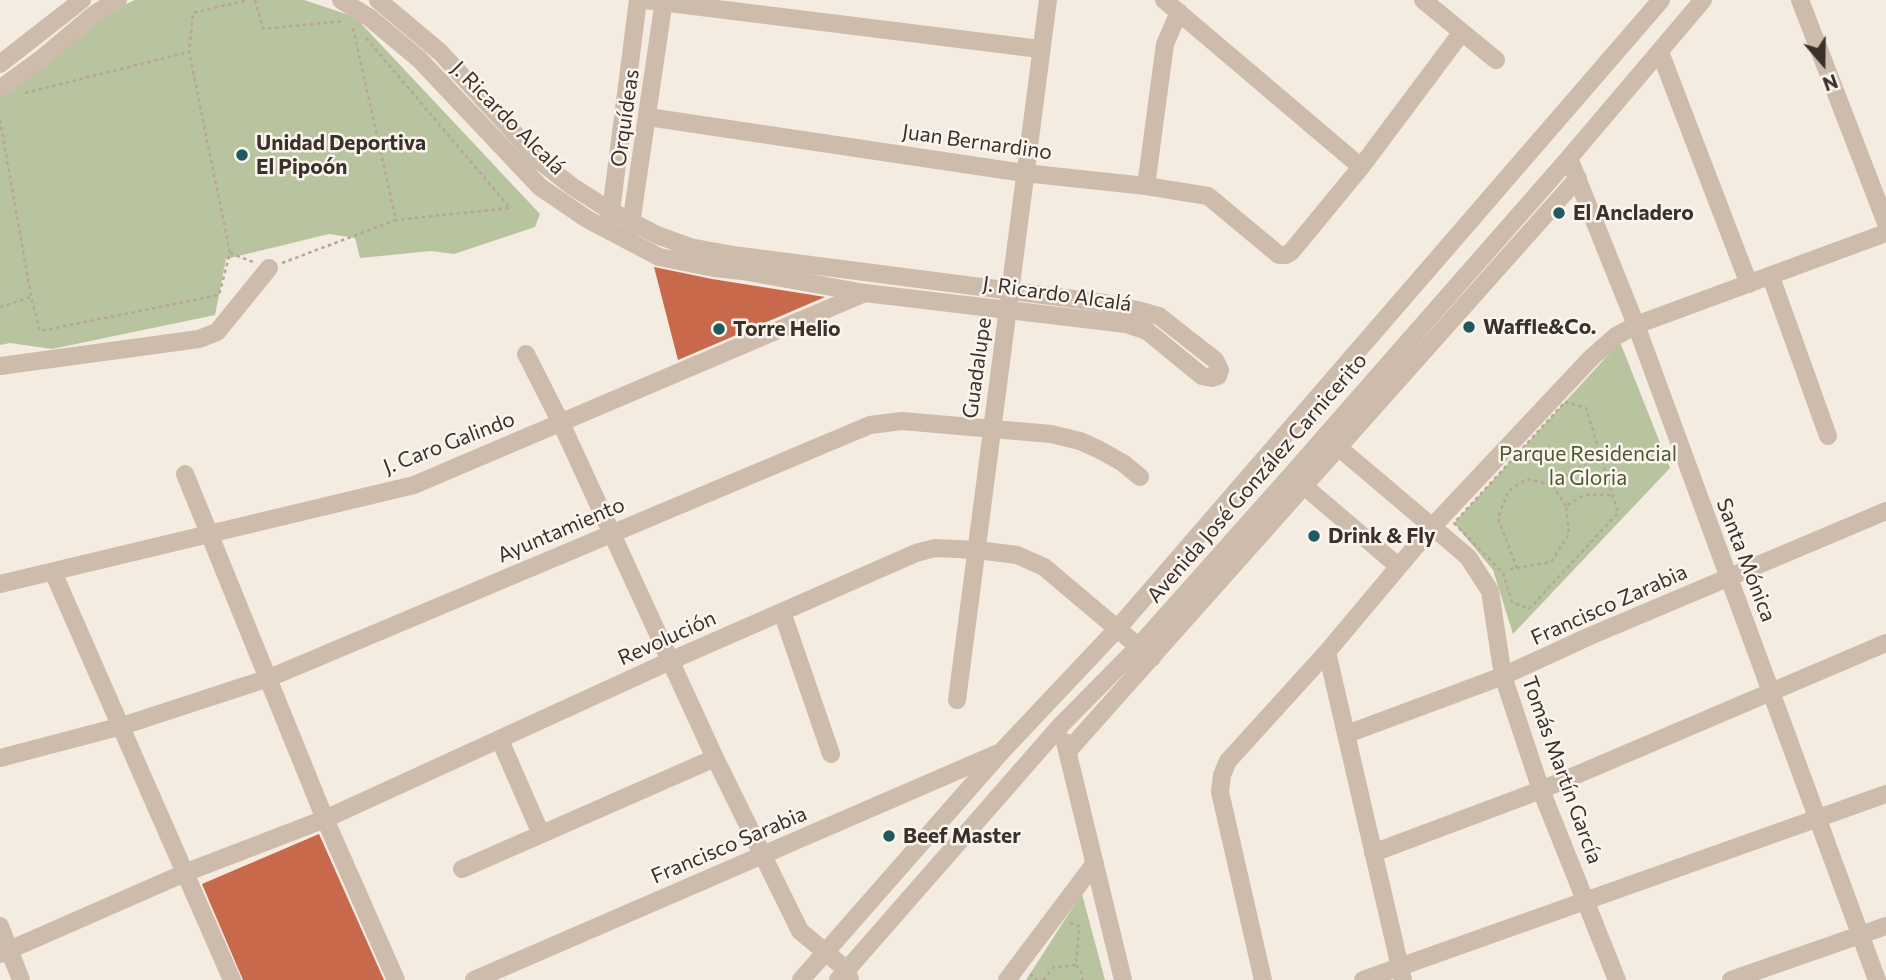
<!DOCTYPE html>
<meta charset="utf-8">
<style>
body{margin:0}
#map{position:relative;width:1886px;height:980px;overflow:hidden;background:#f4ebe1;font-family:Commissioner,sans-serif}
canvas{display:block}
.north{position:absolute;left:1788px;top:28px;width:70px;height:70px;-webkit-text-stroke:5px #fbf5ee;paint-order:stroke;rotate:160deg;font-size:19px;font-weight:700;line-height:28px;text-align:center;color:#3b302b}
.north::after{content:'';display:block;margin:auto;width:24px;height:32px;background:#3b302b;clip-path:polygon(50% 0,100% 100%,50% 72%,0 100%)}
</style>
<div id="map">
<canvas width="1886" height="980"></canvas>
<div class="north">N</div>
</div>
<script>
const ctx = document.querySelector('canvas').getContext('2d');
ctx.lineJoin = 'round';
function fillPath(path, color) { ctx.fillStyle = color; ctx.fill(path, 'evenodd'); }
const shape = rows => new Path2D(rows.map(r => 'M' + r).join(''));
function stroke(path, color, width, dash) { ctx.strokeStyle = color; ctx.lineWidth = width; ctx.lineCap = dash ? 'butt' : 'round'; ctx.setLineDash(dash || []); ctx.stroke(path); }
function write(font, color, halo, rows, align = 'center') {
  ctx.font = font + ' Commissioner,sans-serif'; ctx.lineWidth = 5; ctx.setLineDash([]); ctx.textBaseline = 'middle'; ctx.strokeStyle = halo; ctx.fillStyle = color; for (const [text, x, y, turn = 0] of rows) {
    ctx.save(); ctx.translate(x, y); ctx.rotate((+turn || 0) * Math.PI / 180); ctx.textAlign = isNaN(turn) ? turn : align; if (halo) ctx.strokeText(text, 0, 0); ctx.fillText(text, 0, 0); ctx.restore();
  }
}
fillPath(shape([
 [135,0,304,0,355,17,540,214,535,227,454,254,431,251,360,258,355,238,329,234,226,259,215,315,52,349,10,343,0,345,0,97,105,14],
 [1620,342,1670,468,1513,634,1493,570,1454,523],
 [1082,894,1105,980,1026,980,1064,921]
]), '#b8c4a0');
fillPath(shape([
 [654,267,712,279,825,297,678,360],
 [319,834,384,980,243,980,202,884]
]), '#c8694b');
stroke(shape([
 [255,0,263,29,345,21],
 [366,38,510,208,396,220],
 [25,93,189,52],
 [0,120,31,296],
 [230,253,253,262],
 [282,263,396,220,353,28],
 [0,307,31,297,40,331,219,295,230,253,189,52,193,13,248,0],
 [1565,402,1586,408,1618,513,1529,609,1512,602,1503,573,1454,523,1565,402],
 [1566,506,1552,485,1600,454],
 [1517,568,1498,518,1508,491,1527,479,1552,485],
 [1510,569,1551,562,1569,534,1566,506,1584,495,1613,495],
 [1070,923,1079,926,1076,965,1083,975,1082,980],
 [1030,974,1037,980],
 [1043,980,1054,967,1076,965]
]), '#b9a596', 2.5, [3.5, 3.5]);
stroke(shape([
 [341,0,370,18,419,59,540,187,587,219,659,257,714,268,742,271,865,293,1126,324,1147,331,1202,376,1212,378,1218,376,1220,370,1215,360,1159,316,1137,310,1105,303,733,255,690,247,657,235,611,211,573,187,540,161,440,52,378,0],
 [645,0,1040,49],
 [1164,0,1361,167],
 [1423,0,1496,60],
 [1800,0,1886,223],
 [1660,52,1749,284],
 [0,64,82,0],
 [0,89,41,59,96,13,118,0],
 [648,117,1024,173,1146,186,1208,196,1279,255,1286,255,1291,252,1361,167,1462,32],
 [1569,158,1636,325,1877,980],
 [1146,186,1165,44,1179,12],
 [608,222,611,211,638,0],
 [630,231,664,0],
 [1771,277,1828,436],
 [526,354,561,423,715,758,800,931,847,970,850,980],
 [0,366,199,339,217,332,269,268],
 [1335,436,1338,447,1468,557,1490,591,1503,676,1541,790,1617,980],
 [185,474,325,819,396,980],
 [1304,486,1398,566],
 [53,572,232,980],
 [0,584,414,485,865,293],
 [782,612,831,754],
 [1327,652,1403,980],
 [957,700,1048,0],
 [1347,734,1503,676,1590,636,1886,511],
 [500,740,541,834],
 [1065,742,1123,980],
 [1068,751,1578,178],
 [0,758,122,726,269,678,870,425,902,421,1051,434,1080,441,1100,450,1123,463,1140,477],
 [1373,853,1541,790,1886,643],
 [462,869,715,758],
 [0,926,21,980],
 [0,954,187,872,325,819,670,661,916,553,935,548,978,550,1017,555,1044,567,1152,658],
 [474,980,996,754],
 [801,980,1002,751,1118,628,1661,0],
 [838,980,1061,725,1138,647,1292,474,1569,158,1703,0],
 [1007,980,1095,863],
 [1263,980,1220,792,1222,775,1228,761,1327,652,1432,527,1591,358,1616,336,1636,325,1886,233],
 [1363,980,1886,794],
 [1731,980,1886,926]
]), '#cdbbac', 18);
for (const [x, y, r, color] of [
 [242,155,7,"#1f5a5e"],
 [1559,213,7,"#1f5a5e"],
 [1469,327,7,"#1f5a5e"],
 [719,329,7,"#1f5a5e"],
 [1314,536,7,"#1f5a5e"],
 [889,836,7,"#1f5a5e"]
]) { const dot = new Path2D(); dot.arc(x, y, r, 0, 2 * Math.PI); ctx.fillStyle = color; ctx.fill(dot); stroke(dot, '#fbf5ee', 2.5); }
write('21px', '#3b302b', '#fbf5ee', [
 ["J. Ricardo Alcalá",508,118,45],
 ["Orquídeas",625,118,-82],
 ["Juan Bernardino",977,142,8],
 ["J. Ricardo Alcalá",1057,294,8],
 ["Guadalupe",977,368,-82],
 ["J. Caro Galindo",449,443,-21],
 ["Avenida José González Carnicerito",1257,478,-49],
 ["Ayuntamiento",561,530,-23],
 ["Santa Mónica",1746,560,69],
 ["Francisco Zarabia",1609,605,-24],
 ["Revolución",667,638,-24],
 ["Tomás Martín García",1562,770,70],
 ["Francisco Sarabia",729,845,-23]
]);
write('bold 21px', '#3b302b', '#fbf5ee', [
 ["Unidad Deportiva",256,143],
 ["El Pipoón",256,167],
 ["El Ancladero",1573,213],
 ["Waffle&Co.",1483,327],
 ["Torre Helio",733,329],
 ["Drink & Fly",1328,536],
 ["Beef Master",903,836]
], 'left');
write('21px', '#4a5a2e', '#fbf5ee', [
 ["Parque Residencial",1588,454],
 ["la Gloria",1588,478]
]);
</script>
